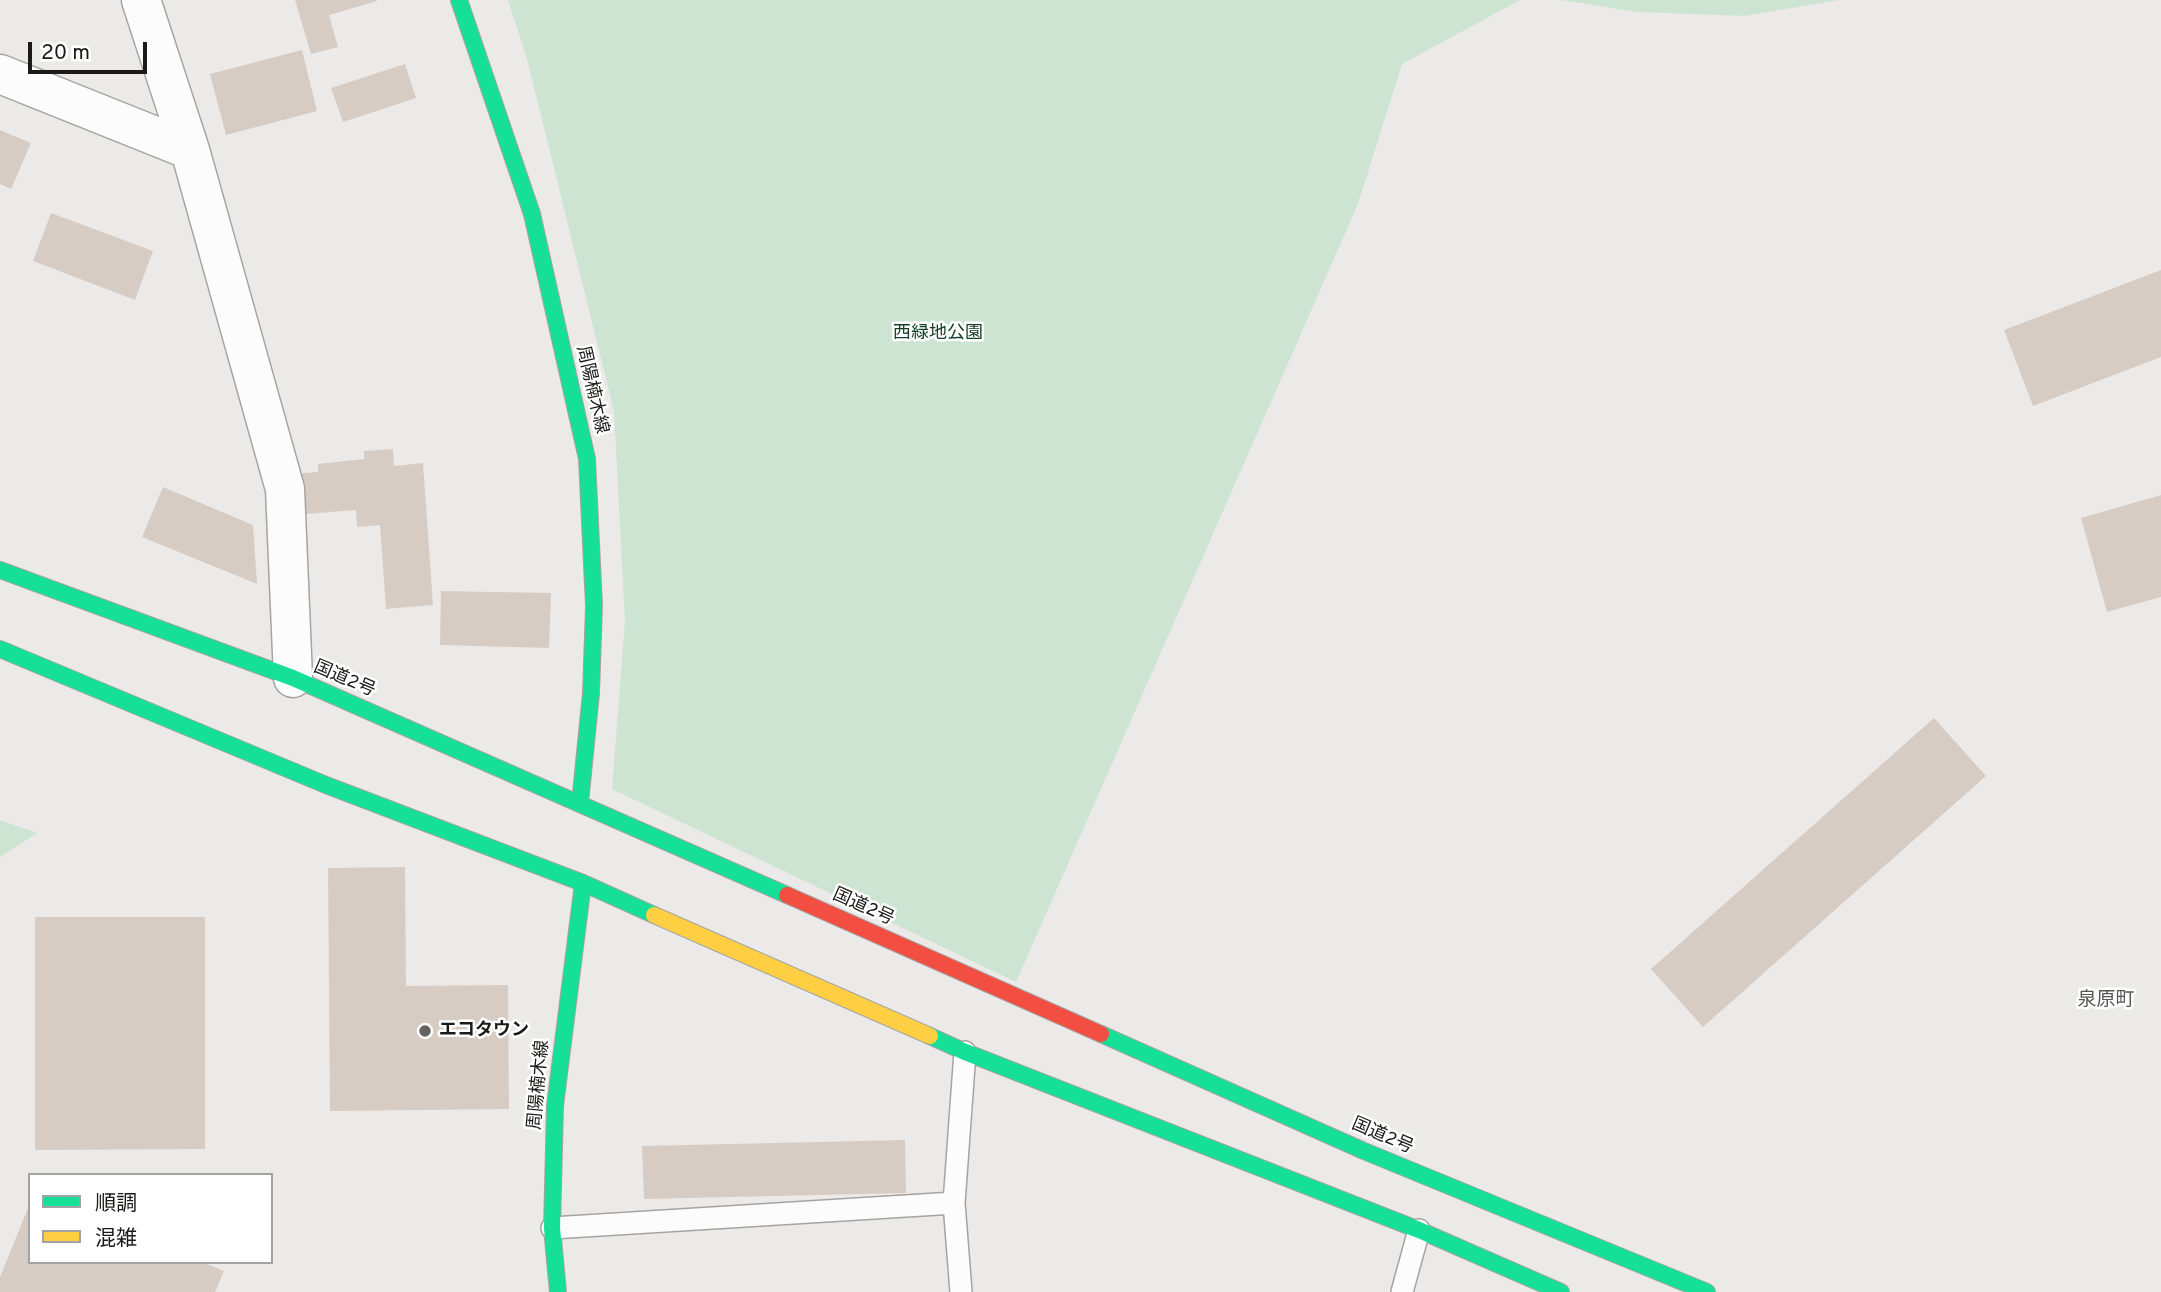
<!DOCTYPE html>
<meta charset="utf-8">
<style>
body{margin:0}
#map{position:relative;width:2161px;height:1292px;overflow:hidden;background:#eceae9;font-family:Overpass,"Noto Sans JP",sans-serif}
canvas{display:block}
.legend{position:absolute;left:28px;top:1173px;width:245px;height:91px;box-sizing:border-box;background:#fff;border:2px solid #a4a3a3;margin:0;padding:9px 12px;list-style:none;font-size:21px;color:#1b1a19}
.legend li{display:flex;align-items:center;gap:14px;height:35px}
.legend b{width:35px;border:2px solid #a4a3a3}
.scale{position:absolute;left:28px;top:42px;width:119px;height:32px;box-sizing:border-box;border:4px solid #1b1a19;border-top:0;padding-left:9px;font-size:21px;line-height:24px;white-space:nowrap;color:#1b1a19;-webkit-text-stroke:5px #fff;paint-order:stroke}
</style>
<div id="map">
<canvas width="2161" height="1292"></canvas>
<ul class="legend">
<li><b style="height:9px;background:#16e098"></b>順調</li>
<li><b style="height:9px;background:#ffcf43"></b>混雑</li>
</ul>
<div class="scale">20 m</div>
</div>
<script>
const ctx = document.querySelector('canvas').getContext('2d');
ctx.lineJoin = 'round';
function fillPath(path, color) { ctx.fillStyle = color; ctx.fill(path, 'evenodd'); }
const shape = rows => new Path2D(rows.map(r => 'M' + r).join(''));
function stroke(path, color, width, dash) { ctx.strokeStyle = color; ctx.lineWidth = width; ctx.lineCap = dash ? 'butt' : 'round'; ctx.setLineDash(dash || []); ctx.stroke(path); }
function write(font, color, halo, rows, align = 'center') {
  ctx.font = font + ' Overpass,"Noto Sans JP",sans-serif'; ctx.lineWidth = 5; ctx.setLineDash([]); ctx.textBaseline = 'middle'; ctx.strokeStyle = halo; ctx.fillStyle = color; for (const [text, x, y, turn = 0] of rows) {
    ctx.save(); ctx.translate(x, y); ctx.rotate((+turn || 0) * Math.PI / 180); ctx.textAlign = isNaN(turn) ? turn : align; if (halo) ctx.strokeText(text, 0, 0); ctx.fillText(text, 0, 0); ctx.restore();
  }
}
fillPath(shape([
 [508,0,1520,0,1402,64,1358,204,1016,982,612,789,625,621,614,411,527,59],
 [1561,0,1839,0,1744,16,1637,12],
 [0,820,37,833,0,857]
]), '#cce4d1');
fillPath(shape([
 [295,0,377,0,377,1,329,15,338,47,311,54],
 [302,50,317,111,226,135,210,74],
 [405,64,416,98,343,122,331,88],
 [0,130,31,143,11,189,0,184],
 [51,213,153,251,135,300,33,261],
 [2161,270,2161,357,2033,406,2004,330],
 [393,449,394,466,423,463,433,605,386,609,380,525,357,527,356,510,294,515,292,474,318,472,318,464,364,459,364,451],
 [163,487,253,525,257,584,142,537],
 [2161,495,2161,597,2107,612,2081,518],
 [441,591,551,593,549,648,440,645],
 [1934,718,1986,776,1703,1027,1651,969],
 [405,867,406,986,508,985,509,1109,330,1111,328,868],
 [35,917,205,917,205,1149,35,1150],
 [905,1140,906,1193,644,1199,642,1146],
 [30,1203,30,1262,202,1262,224,1271,215,1292,0,1292,0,1277]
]), '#d7ccc4');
const lane = shape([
 [552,1228,954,1203],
 [961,1292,954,1203,965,1052],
 [1402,1292,1419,1230]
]);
const street = shape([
 [141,0,190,150,285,489,293,678],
 [0,74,190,150]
]);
const fast = shape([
 [459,0,532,214,587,459,594,606,591,693,580,803],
 [0,570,293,678,787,895],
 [0,649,326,785,583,883,654,915],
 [1101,1034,1364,1151,1707,1292],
 [930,1036,965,1052,1419,1230,1561,1292],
 [558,1292,552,1228,555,1106,583,883]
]);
const slow = shape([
 [654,915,930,1036]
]);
const jam = shape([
 [787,895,1101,1034]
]);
stroke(lane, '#a5a4a3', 24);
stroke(street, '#a5a4a3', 41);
stroke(fast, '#a5a4a3', 18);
stroke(slow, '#a5a4a3', 18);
stroke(jam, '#a5a4a3', 18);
stroke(lane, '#fcfcfc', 21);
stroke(street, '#fcfcfc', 38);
stroke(fast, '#16e098', 16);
stroke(slow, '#ffcf43', 16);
stroke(jam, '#f24e42', 16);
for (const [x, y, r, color] of [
 [425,1031,7,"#646362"]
]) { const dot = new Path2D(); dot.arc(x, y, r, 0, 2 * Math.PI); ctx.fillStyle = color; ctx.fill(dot); stroke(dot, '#fff', 2.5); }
write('18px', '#154125', '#fff', [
 ["西緑地公園",938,334]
]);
write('18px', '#1b1a19', '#fff', [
 ["周陽楠木線",591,390,77],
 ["国道2号",344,680,23],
 ["国道2号",863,908,24],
 ["周陽楠木線",540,1085,-85],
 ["国道2号",1382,1137,23]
]);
write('bold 18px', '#1b1a19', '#fff', [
 ["エコタウン",439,1031]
], 'left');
write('19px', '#595655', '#fff', [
 ["泉原町",2106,1001]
]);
</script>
